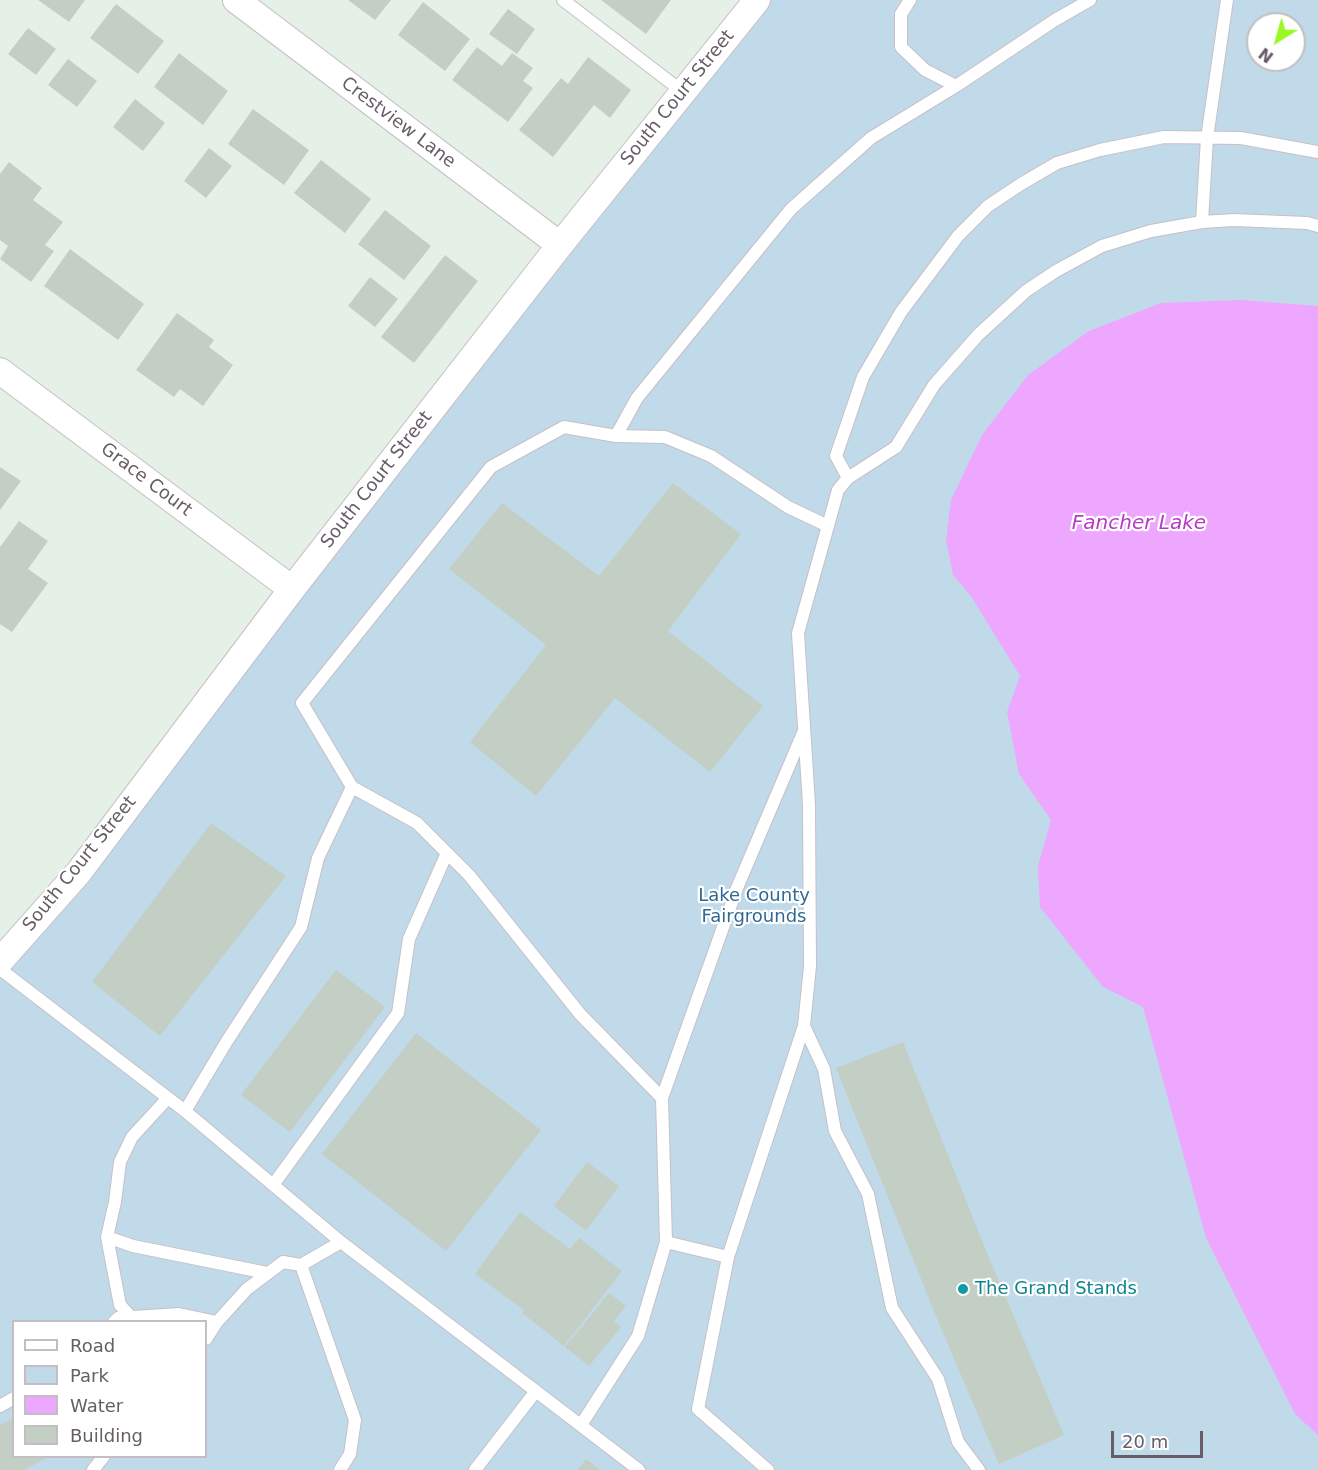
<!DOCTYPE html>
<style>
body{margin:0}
#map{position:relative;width:1318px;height:1470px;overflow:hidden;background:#e5f1e7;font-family:"DejaVu Sans",sans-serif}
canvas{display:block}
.legend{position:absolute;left:12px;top:1320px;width:195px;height:138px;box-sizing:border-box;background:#fff;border:2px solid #c2bec2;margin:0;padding:8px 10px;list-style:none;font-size:18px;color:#665d67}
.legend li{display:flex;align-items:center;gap:12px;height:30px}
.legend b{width:30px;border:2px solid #c2bec2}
.north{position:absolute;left:1246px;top:12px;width:60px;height:60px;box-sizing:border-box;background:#fff;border:2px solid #c2bec2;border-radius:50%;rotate:217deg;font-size:16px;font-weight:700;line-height:24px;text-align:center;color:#665d67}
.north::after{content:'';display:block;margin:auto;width:21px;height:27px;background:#98f923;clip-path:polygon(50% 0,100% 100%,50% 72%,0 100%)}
.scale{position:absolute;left:1111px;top:1431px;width:92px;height:27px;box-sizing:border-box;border:3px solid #665d67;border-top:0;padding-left:8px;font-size:18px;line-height:21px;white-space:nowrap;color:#665d67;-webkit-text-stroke:4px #fff;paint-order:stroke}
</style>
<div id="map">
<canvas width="1318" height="1470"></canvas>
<ul class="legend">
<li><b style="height:8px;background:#fff"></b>Road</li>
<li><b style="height:16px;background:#c0daea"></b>Park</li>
<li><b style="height:16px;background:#eea7ff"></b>Water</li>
<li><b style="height:16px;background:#c3cfc4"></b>Building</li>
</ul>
<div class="north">N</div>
<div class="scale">20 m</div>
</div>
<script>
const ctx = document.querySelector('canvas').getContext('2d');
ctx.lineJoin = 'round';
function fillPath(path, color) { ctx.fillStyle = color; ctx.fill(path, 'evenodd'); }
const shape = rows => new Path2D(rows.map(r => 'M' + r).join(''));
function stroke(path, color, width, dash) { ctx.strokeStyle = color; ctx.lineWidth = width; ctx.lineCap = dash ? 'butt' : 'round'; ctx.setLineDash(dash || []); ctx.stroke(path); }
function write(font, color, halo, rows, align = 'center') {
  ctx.font = font + ' "DejaVu Sans",sans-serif'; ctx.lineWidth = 4.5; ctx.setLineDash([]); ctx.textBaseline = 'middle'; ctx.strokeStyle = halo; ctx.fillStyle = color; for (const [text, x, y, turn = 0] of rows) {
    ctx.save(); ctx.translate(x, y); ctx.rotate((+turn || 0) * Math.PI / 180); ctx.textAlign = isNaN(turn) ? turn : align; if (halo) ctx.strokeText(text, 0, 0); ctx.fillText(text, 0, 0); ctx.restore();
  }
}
fillPath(shape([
 [758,0,1318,0,1318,1470,0,1470,0,950],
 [1258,24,1294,24,1294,60,1258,60],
 [14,1322,206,1322,206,1456,14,1456]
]), '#c0daea');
fillPath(shape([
 [1241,300,1318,306,1318,1435,1295,1414,1206,1238,1143,1007,1103,987,1040,907,1038,866,1051,820,1019,774,1007,712,1020,676,971,596,953,575,946,540,951,500,982,435,1028,375,1089,331,1161,303]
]), '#eea7ff');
fillPath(shape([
 [38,0,85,0,69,22],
 [348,0,391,0,375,20],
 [601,0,671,0,646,34],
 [423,2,470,39,445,71,398,35],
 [116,4,164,41,138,74,90,38],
 [508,9,535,29,517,54,489,34],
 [28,28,56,49,36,75,8,54],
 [477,47,502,66,512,53,533,68,523,81,533,88,508,122,452,80],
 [179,53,228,91,203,125,154,87],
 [588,57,631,90,610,118,594,105,553,157,519,130,561,78,568,84],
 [68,59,97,81,77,107,48,85],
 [135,99,165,123,143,151,113,127],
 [253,109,309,150,284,185,228,144],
 [209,148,232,166,206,198,184,181],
 [321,160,371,199,345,233,294,193],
 [9,162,42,188,33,200,63,222,45,245,54,251,31,282,0,259,8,246,0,240,0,174],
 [385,210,431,246,404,280,358,244],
 [70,249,144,304,118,340,44,286],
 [445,255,478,281,414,363,381,337],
 [370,277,398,299,375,327,348,306],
 [177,313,214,340,209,347,233,365,203,406,180,389,174,397,136,370],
 [0,467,21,481,0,510],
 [673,483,741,534,668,631,763,706,710,772,615,698,536,796,470,742,546,645,449,569,502,503,599,576],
 [19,521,48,541,28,569,48,583,12,632,0,624,0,547],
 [211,823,286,876,160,1036,92,982],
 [336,970,385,1007,290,1132,241,1095],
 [416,1033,541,1130,446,1251,322,1154],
 [903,1042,987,1253,1064,1435,999,1464,940,1326,836,1068],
 [587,1162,619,1186,586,1231,554,1206],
 [520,1212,570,1249,579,1238,622,1271,564,1346,522,1313,525,1311,475,1274],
 [609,1293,626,1306,614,1321,621,1327,589,1366,565,1347],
 [14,1418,14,1456,50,1456,24,1470,0,1470,0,1425],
 [586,1459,600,1470,578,1470]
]), '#c3cfc4');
const lane = shape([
 [563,0,683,92],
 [910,0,901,14,901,47,925,70,956,86],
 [1202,222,1207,138,1227,0],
 [616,436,637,398,791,209,871,138,956,86,1055,20,1090,0],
 [848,478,836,456,863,377,901,312,958,236,988,206,1021,184,1057,163,1100,150,1164,137,1241,138,1318,152],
 [352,787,417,823,469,875,580,1014,662,1098,666,1242,728,1257],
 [0,969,185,1111,341,1242,639,1470],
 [804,1026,824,1069,835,1131,868,1194,892,1308,938,1379,958,1442,979,1470],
 [662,1098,737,888,803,733],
 [185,1111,227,1041,301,927,318,858,352,787,302,703,491,467,564,427,616,436,665,437,711,456,788,507,828,526],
 [273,1185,398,1013,409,939,447,853],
 [107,1237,133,1246,267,1273],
 [301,1265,355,1420,350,1454,340,1470],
 [131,1317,120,1305,107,1237,115,1202,120,1162,132,1137,167,1099],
 [114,1322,118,1318,179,1314,217,1322],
 [206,1339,217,1322,247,1289,283,1262,301,1265,341,1242],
 [0,1406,14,1398],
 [581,1425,638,1336,666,1242],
 [93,1470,104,1456],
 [475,1470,536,1391],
 [768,1470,698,1409,728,1257,804,1026,810,966,809,805,798,633,838,490,848,478,896,447,934,385,978,335,1026,291,1056,271,1102,246,1151,231,1202,222,1234,220,1307,223,1318,226]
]);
const street = shape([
 [236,0,560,245],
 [0,371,292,589],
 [0,961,79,872,292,589,560,245,757,0]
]);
stroke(lane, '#c7bfc7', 14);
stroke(street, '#c7bfc7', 28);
stroke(lane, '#fff', 12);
stroke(street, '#fff', 26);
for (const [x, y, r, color] of [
 [963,1289,6,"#0f9aa8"]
]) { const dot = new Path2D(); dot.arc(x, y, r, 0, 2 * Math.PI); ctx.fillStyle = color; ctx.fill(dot); stroke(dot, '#fff', 2); }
write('18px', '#665d67', '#fff', [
 ["South Court Street",678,98,-51],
 ["Crestview Lane",398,123,37],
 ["Grace Court",146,480,37],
 ["South Court Street",377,480,-52],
 ["South Court Street",80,864,-51]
]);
write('18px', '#306993', '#fff', [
 ["Lake County",754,896],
 ["Fairgrounds",754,917]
]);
write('18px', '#0d838f', '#fff', [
 ["The Grand Stands",975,1289]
], 'left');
write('italic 20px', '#b53bc5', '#fff', [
 ["Fancher Lake",1139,524]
]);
</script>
